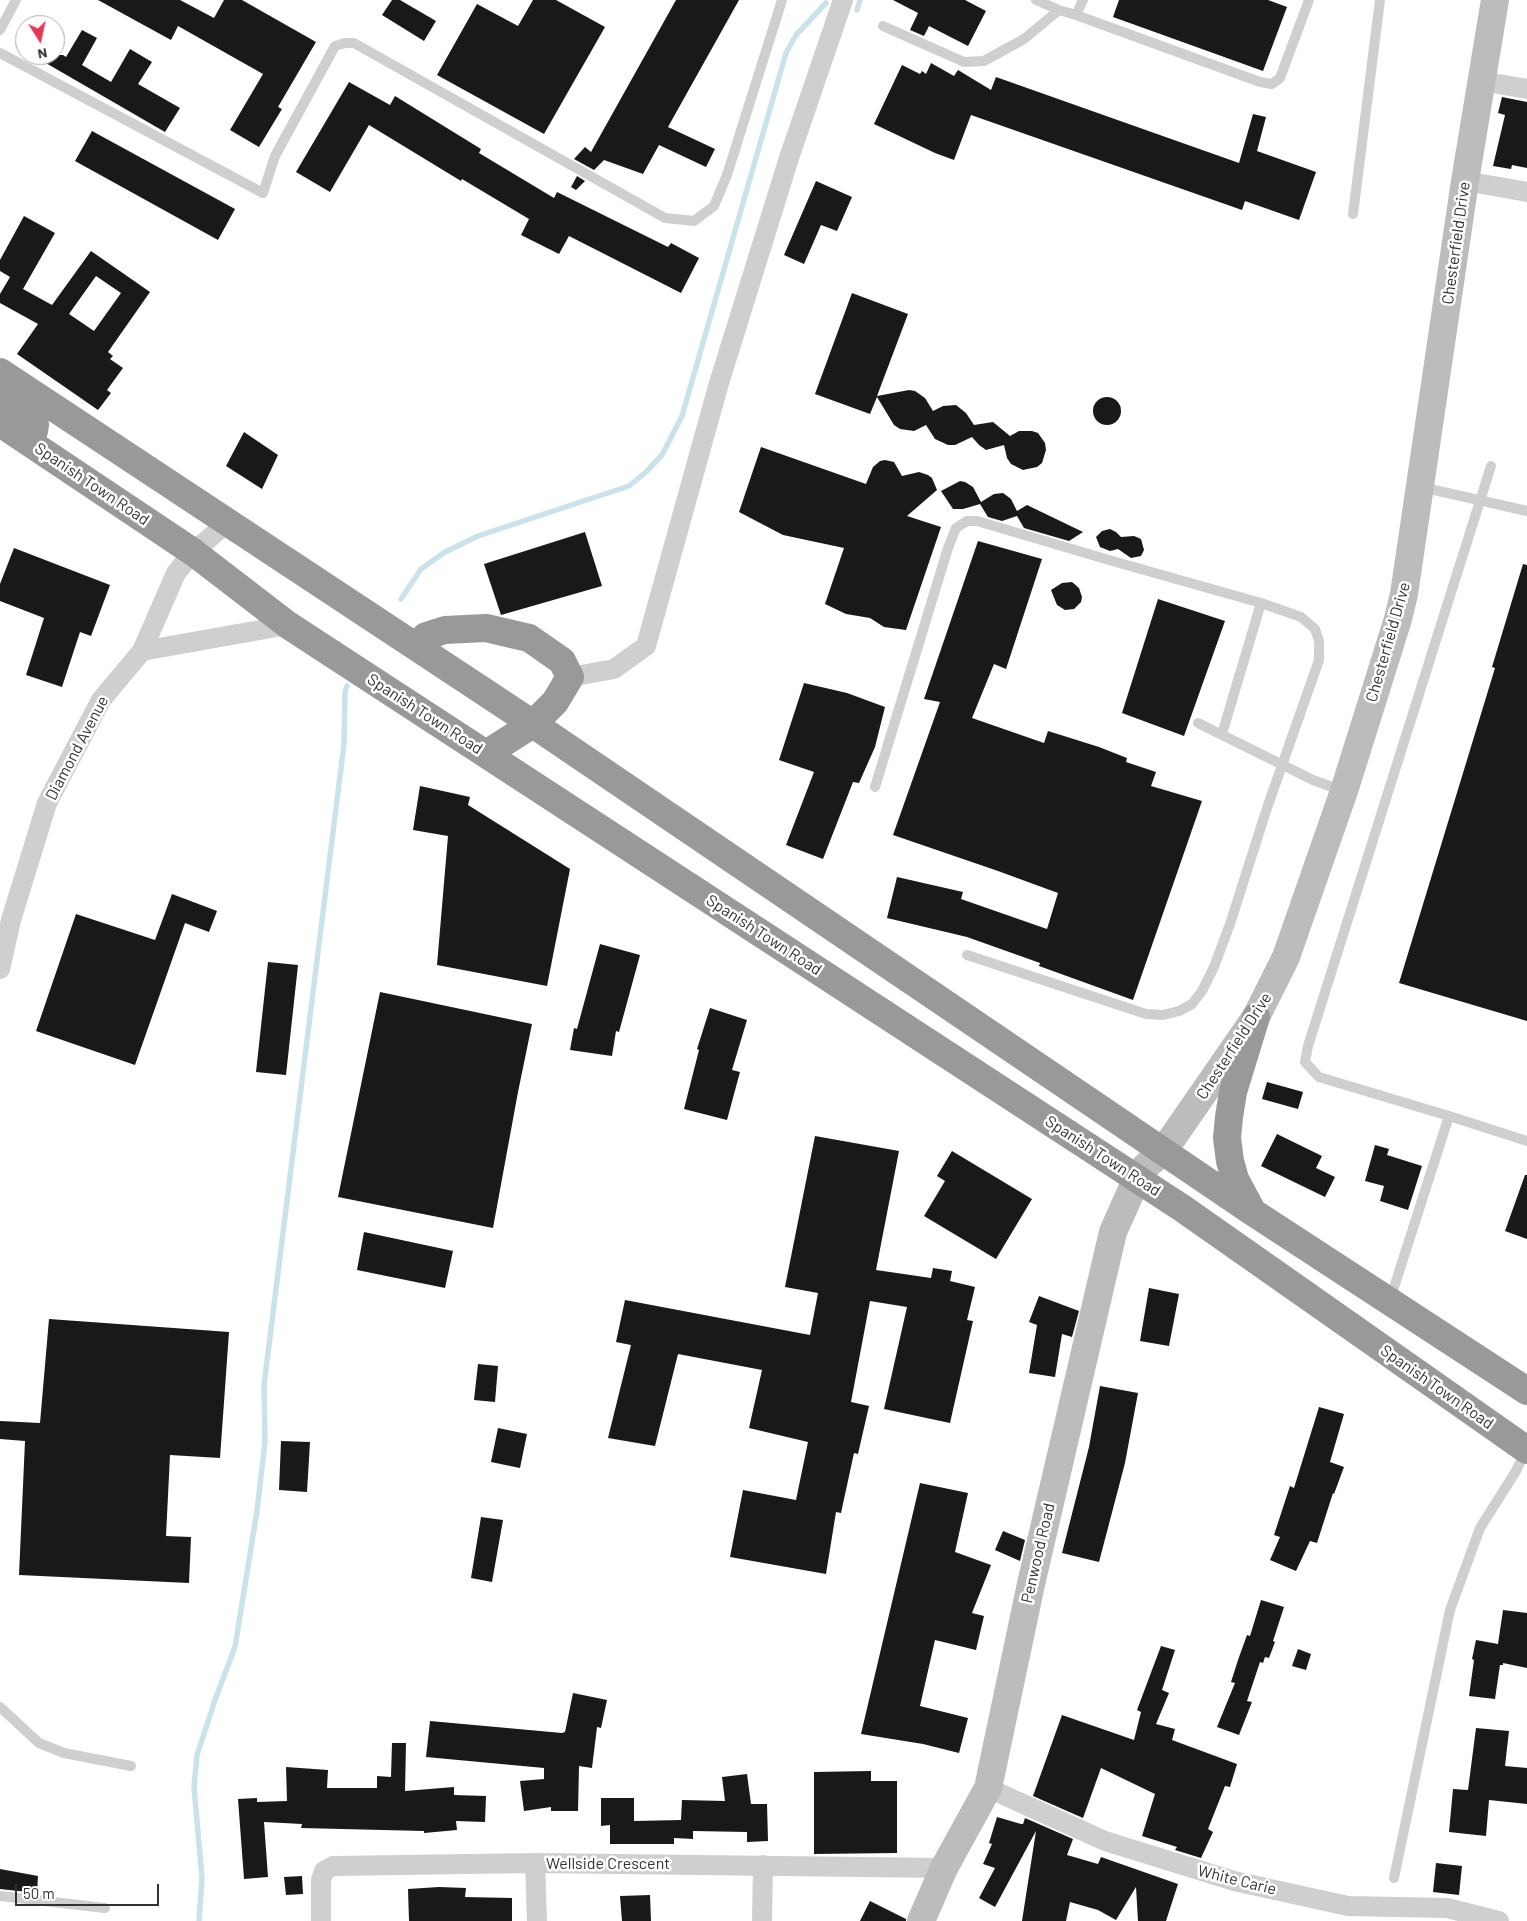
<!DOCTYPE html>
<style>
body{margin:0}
#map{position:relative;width:1527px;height:1921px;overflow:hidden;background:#fff;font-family:Barlow,sans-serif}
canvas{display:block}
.north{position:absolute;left:15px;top:15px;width:50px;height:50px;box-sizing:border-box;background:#fff;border:1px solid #adadad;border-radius:50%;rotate:170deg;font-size:14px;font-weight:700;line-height:20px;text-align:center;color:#323232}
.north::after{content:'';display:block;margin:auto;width:18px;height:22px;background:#e43954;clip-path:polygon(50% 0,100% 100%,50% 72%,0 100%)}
.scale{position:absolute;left:15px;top:1884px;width:144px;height:22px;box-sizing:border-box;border:2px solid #323232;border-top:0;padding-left:6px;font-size:15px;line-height:18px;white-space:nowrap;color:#323232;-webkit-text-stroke:4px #fff;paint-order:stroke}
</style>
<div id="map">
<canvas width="1527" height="1921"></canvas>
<div class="north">N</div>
<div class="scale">50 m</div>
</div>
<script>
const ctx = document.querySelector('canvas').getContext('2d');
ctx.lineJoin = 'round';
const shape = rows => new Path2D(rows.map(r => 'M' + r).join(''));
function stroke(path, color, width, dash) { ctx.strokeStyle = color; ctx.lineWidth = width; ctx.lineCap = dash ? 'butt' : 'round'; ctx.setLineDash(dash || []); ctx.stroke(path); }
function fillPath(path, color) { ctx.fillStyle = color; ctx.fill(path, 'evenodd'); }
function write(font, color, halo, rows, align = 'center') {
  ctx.font = font + ' Barlow,sans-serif'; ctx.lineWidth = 5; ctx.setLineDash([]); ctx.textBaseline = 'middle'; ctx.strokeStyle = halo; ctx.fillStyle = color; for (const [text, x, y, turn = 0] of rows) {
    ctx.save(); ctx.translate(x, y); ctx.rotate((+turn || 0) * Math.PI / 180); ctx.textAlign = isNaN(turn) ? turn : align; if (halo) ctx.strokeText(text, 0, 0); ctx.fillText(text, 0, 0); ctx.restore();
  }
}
stroke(shape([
 [857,10,860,0],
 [401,599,421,569,445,552,478,536,629,486,646,472,662,455,682,416,786,53,796,35,826,3],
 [199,1921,202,1878,194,1787,197,1755,215,1700,235,1647,257,1511,265,1442,264,1385,344,744,345,692,347,686]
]), '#cbe2eb', 5.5);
fillPath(shape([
 [98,0,180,0,214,18,224,0,242,0,316,42,278,107,282,109,259,147,230,130,263,74,178,26,171,40],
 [392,0,400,0,436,21,424,41,382,15],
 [533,0,556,0,605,27,544,134,437,75,477,4,518,26],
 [676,0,739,0,668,127,715,149,706,167,659,145,643,174,604,160,594,170,574,159,585,147,591,152],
 [893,0,965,0,986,11,968,46,929,26,924,36,910,30,918,13],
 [1119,0,1268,0,1287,7,1263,71,1113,17],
 [82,30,97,38,82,65,111,82,130,49,152,62,138,84,180,108,165,132,32,55,63,55,66,57],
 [931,63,954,76,958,70,991,90,996,77,1239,163,1253,114,1266,117,1257,151,1316,172,1299,220,1245,201,1242,210,971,115,954,160,935,153,874,124,902,65,920,74,922,71,926,74],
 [349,82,390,105,395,96,481,149,479,153,554,198,557,192,668,247,671,243,699,258,681,293,569,236,559,254,521,235,529,219,462,179,461,181,369,125,330,192,296,172],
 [1502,97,1527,102,1527,168,1512,165,1511,169,1493,166,1505,115,1498,113],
 [92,131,235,209,218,240,75,161],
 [577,176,585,181,576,190,571,187],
 [816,181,852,197,837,231,821,225,804,264,784,255],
 [24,216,55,233,23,289,52,305,91,251,150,292,108,352,113,356,110,359,123,368,107,390,111,393,98,410,17,354,38,324,0,303,0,294,10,277,0,271,0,260],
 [96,276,121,293,94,331,69,314],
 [852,293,908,314,877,396,909,390,915,391,925,398,933,411,943,406,956,405,966,413,974,425,993,422,1010,436,1019,431,1032,431,1038,433,1045,443,1046,450,1042,463,1037,467,1023,470,1011,464,1007,458,1004,445,986,450,979,445,972,437,955,445,948,445,935,439,926,425,914,431,900,429,894,425,877,397,870,414,815,394],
 '1093 411a14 14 0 1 1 28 0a14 14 0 1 1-28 0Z',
 [244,432,278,455,262,489,226,466],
 [761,447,866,484,873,467,880,461,885,460,894,462,902,476,919,472,928,475,932,478,937,490,907,516,941,527,906,630,884,627,870,618,846,614,825,604,844,548,783,535,739,512],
 [960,481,965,482,973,487,981,502,994,494,1003,493,1011,499,1017,511,1027,505,1083,532,1069,541,1024,528,1017,516,1002,521,988,517,980,504,963,509,953,509,941,491],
 [1110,529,1116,532,1121,537,1134,536,1141,539,1144,550,1141,556,1131,558,1118,549,1110,551,1100,547,1096,537,1102,531],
 [585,532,602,586,501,615,484,564],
 [978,541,1042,559,1006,669,994,664,972,718,1044,743,1048,731,1099,747,1127,758,1126,762,1156,772,1151,786,1202,801,1133,1000,1039,966,1040,963,967,937,887,918,897,877,963,892,961,899,1047,929,1058,893,998,871,893,835,940,702,924,699],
 [14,548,110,585,91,636,80,632,62,687,26,675,44,618,0,601,0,584],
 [1523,564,1527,565,1527,1021,1399,983,1495,668,1492,667],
 [1072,582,1079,588,1082,597,1081,602,1074,609,1065,610,1057,605,1051,590,1062,583],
 [1158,599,1225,621,1184,736,1122,713],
 [804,683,847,693,885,707,875,747,859,783,853,782,823,859,786,845,814,772,779,760],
 [420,786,470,797,468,805,570,869,547,986,437,965,448,836,413,830],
 [172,894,217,911,209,932,185,923,135,1065,36,1031,76,914,155,940],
 [600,944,640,955,619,1032,616,1031,612,1056,570,1050,574,1028,577,1029],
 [268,962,298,965,286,1075,256,1072],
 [380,992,532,1024,518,1092,493,1228,338,1197],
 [710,1008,747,1020,732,1070,740,1072,727,1120,684,1109,699,1050,697,1049],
 [1267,1082,1303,1092,1298,1109,1262,1099],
 [1277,1134,1322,1156,1316,1168,1335,1177,1325,1197,1261,1166],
 [815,1136,899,1151,876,1270,931,1278,933,1268,952,1271,950,1281,975,1287,967,1320,973,1321,950,1423,884,1409,907,1307,870,1301,851,1402,869,1406,858,1454,854,1453,841,1513,836,1512,826,1574,730,1557,743,1490,796,1500,808,1442,749,1428,762,1370,678,1354,655,1446,608,1438,631,1345,616,1342,625,1300,810,1335,818,1293,785,1287],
 [1375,1145,1389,1149,1387,1155,1422,1166,1408,1210,1380,1201,1384,1186,1365,1181],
 [952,1151,1032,1199,996,1259,924,1216,945,1181,937,1176],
 [1525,1175,1527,1175,1527,1239,1505,1231],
 [364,1232,453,1251,445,1288,357,1270],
 [1149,1288,1179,1294,1169,1346,1140,1341],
 [1039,1296,1079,1311,1072,1337,1062,1334,1055,1377,1029,1373,1037,1325,1029,1322],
 [49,1319,229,1332,220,1458,170,1455,166,1536,191,1537,189,1583,19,1575,25,1441,0,1439,0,1421,40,1423],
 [478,1364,498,1366,495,1402,474,1400],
 [1100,1386,1138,1393,1125,1463,1099,1562,1062,1553,1089,1447],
 [1319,1407,1344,1414,1330,1462,1344,1467,1334,1494,1333,1493,1317,1543,1310,1541,1296,1571,1270,1560,1280,1537,1274,1535,1290,1486,1294,1488],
 [498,1428,527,1434,520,1468,491,1462],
 [281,1441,310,1442,307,1492,279,1490],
 [920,1483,968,1493,955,1552,991,1565,972,1613,984,1616,976,1650,935,1640,920,1706,968,1718,959,1753,923,1744,861,1734],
 [481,1517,503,1520,492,1582,471,1578],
 [1003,1531,1025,1540,1020,1561,995,1550],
 [1261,1600,1284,1607,1273,1641,1275,1642,1269,1658,1265,1657,1263,1663,1260,1662,1247,1701,1252,1702,1239,1735,1217,1727,1235,1683,1231,1682,1238,1660,1247,1635,1250,1636],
 [1503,1610,1527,1613,1527,1668,1503,1663,1503,1665,1500,1665,1495,1699,1469,1696,1474,1660,1472,1659,1476,1640,1498,1644],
 [1161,1646,1175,1650,1162,1690,1169,1693,1156,1724,1175,1729,1172,1740,1237,1764,1230,1787,1225,1786,1208,1829,1213,1832,1201,1858,1175,1850,1177,1847,1142,1836,1155,1794,1101,1768,1083,1818,1033,1796,1062,1715,1134,1740,1141,1712,1137,1710],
 [1298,1649,1311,1654,1306,1670,1292,1666],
 [573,1693,607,1700,601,1728,597,1727,592,1768,579,1766,578,1811,551,1811,551,1807,524,1811,520,1781,544,1779,544,1768,426,1757,430,1721,562,1733,565,1732],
 [1476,1728,1509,1731,1505,1766,1527,1768,1527,1804,1489,1800,1486,1836,1449,1832,1453,1789,1468,1790],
 [392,1743,406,1743,405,1791,454,1787,454,1795,486,1796,485,1822,456,1821,457,1830,424,1833,424,1831,301,1828,302,1824,264,1822,268,1877,244,1879,238,1799,257,1798,257,1802,287,1801,286,1767,328,1770,327,1788,377,1788,377,1776,391,1777],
 [871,1771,871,1781,897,1781,897,1853,814,1854,814,1772],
 [747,1774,751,1804,767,1804,768,1841,747,1842,747,1832,693,1831,693,1839,674,1838,674,1844,610,1844,610,1825,601,1826,601,1798,634,1798,634,1821,681,1820,682,1800,725,1801,722,1777],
 [997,1817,1021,1824,1023,1824,1025,1818,1073,1839,1067,1855,1098,1864,1101,1857,1178,1884,1166,1921,1138,1921,1136,1887,1116,1920,1098,1910,1070,1902,1066,1921,1022,1921,1036,1831,995,1907,979,1898,995,1868,983,1864,992,1844,989,1843],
 [1436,1863,1462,1866,1459,1895,1433,1892],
 [0,1869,38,1876,37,1893,0,1889],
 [302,1876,303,1894,286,1895,284,1877],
 [439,1887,466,1888,465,1897,512,1898,512,1921,409,1921,408,1889],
 [650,1895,651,1921,622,1921,620,1896],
 [870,1901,906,1919,906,1921,860,1921]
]), '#191919');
stroke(shape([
 [1036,0,1059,10,1076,15,1083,0],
 [1076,15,1260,82,1272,84,1280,78,1309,0],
 [883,26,964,62,984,61,1024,39,1059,10],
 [0,30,16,0],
 [0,53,263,193,275,156,335,46,345,43,354,43,665,218,694,221,714,206,727,175,782,0],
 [1353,214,1380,0],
 [1421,487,1527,511],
 [1198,723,1313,780,1343,791],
 [1222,734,1261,603],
 [875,787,948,548,956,528,967,521,977,521,1109,560,1261,603,1301,617,1315,629,1319,641,1319,660,1267,808,1230,924,1214,967,1202,991,1192,1004,1179,1011,1163,1015,1146,1014,967,955],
 [1449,1116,1319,1077,1305,1062,1308,1046,1491,466],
 [1390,1300,1449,1116,1527,1141],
 [0,1707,39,1743,64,1753,131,1766],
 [1394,1878,1450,1610,1480,1528,1516,1471,1526,1450],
 [0,1896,105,1908]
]), '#cfcfcf', 10);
stroke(shape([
 [1481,81,1527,89],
 [1465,181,1527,192],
 [142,651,288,625],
 [570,677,614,669,646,646,719,383,789,158,843,0],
 [0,969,11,920,47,803,101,700,142,651,176,573,193,552,227,523],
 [988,1788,1105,1841,1234,1881,1348,1906,1447,1908,1499,1921],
 [535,1863,537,1921],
 [321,1921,321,1880,324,1871,333,1866,535,1863,944,1868],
 [762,1921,763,1865]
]), '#cfcfcf', 20);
stroke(shape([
 [921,1921,944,1868,988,1788,1031,1584,1113,1232,1137,1178,1146,1166,1164,1150,1256,1017,1286,957,1344,791,1398,619,1404,594,1465,181,1495,0]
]), '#bcbcbc', 28);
stroke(shape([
 [0,372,533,724,1251,1211,1527,1391],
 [0,399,35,425,34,431],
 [0,423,193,552,288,625,1182,1208,1527,1450],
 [416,647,426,636,445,630,486,628,529,638,562,661,570,677,555,702,533,724,486,754],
 [1251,1209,1235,1179,1230,1161,1227,1138,1229,1117,1233,1092,1256,1017]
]), '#999', 28);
write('16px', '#323232', '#fff', [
 ["Chesterfield Drive",1456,243,-82],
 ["Spanish Town Road",92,484,34],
 ["Chesterfield Drive",1388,642,-74],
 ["Spanish Town Road",425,714,33],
 ["Diamond Avenue",77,748,-62],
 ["Spanish Town Road",764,935,33],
 ["Chesterfield Drive",1234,1046,-57],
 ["Spanish Town Road",1103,1156,33],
 ["Spanish Town Road",1437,1387,35],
 ["Penwood Road",1038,1553,-77],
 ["Wellside Crescent",608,1864],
 ["White Carie",1237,1880,14]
]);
</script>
